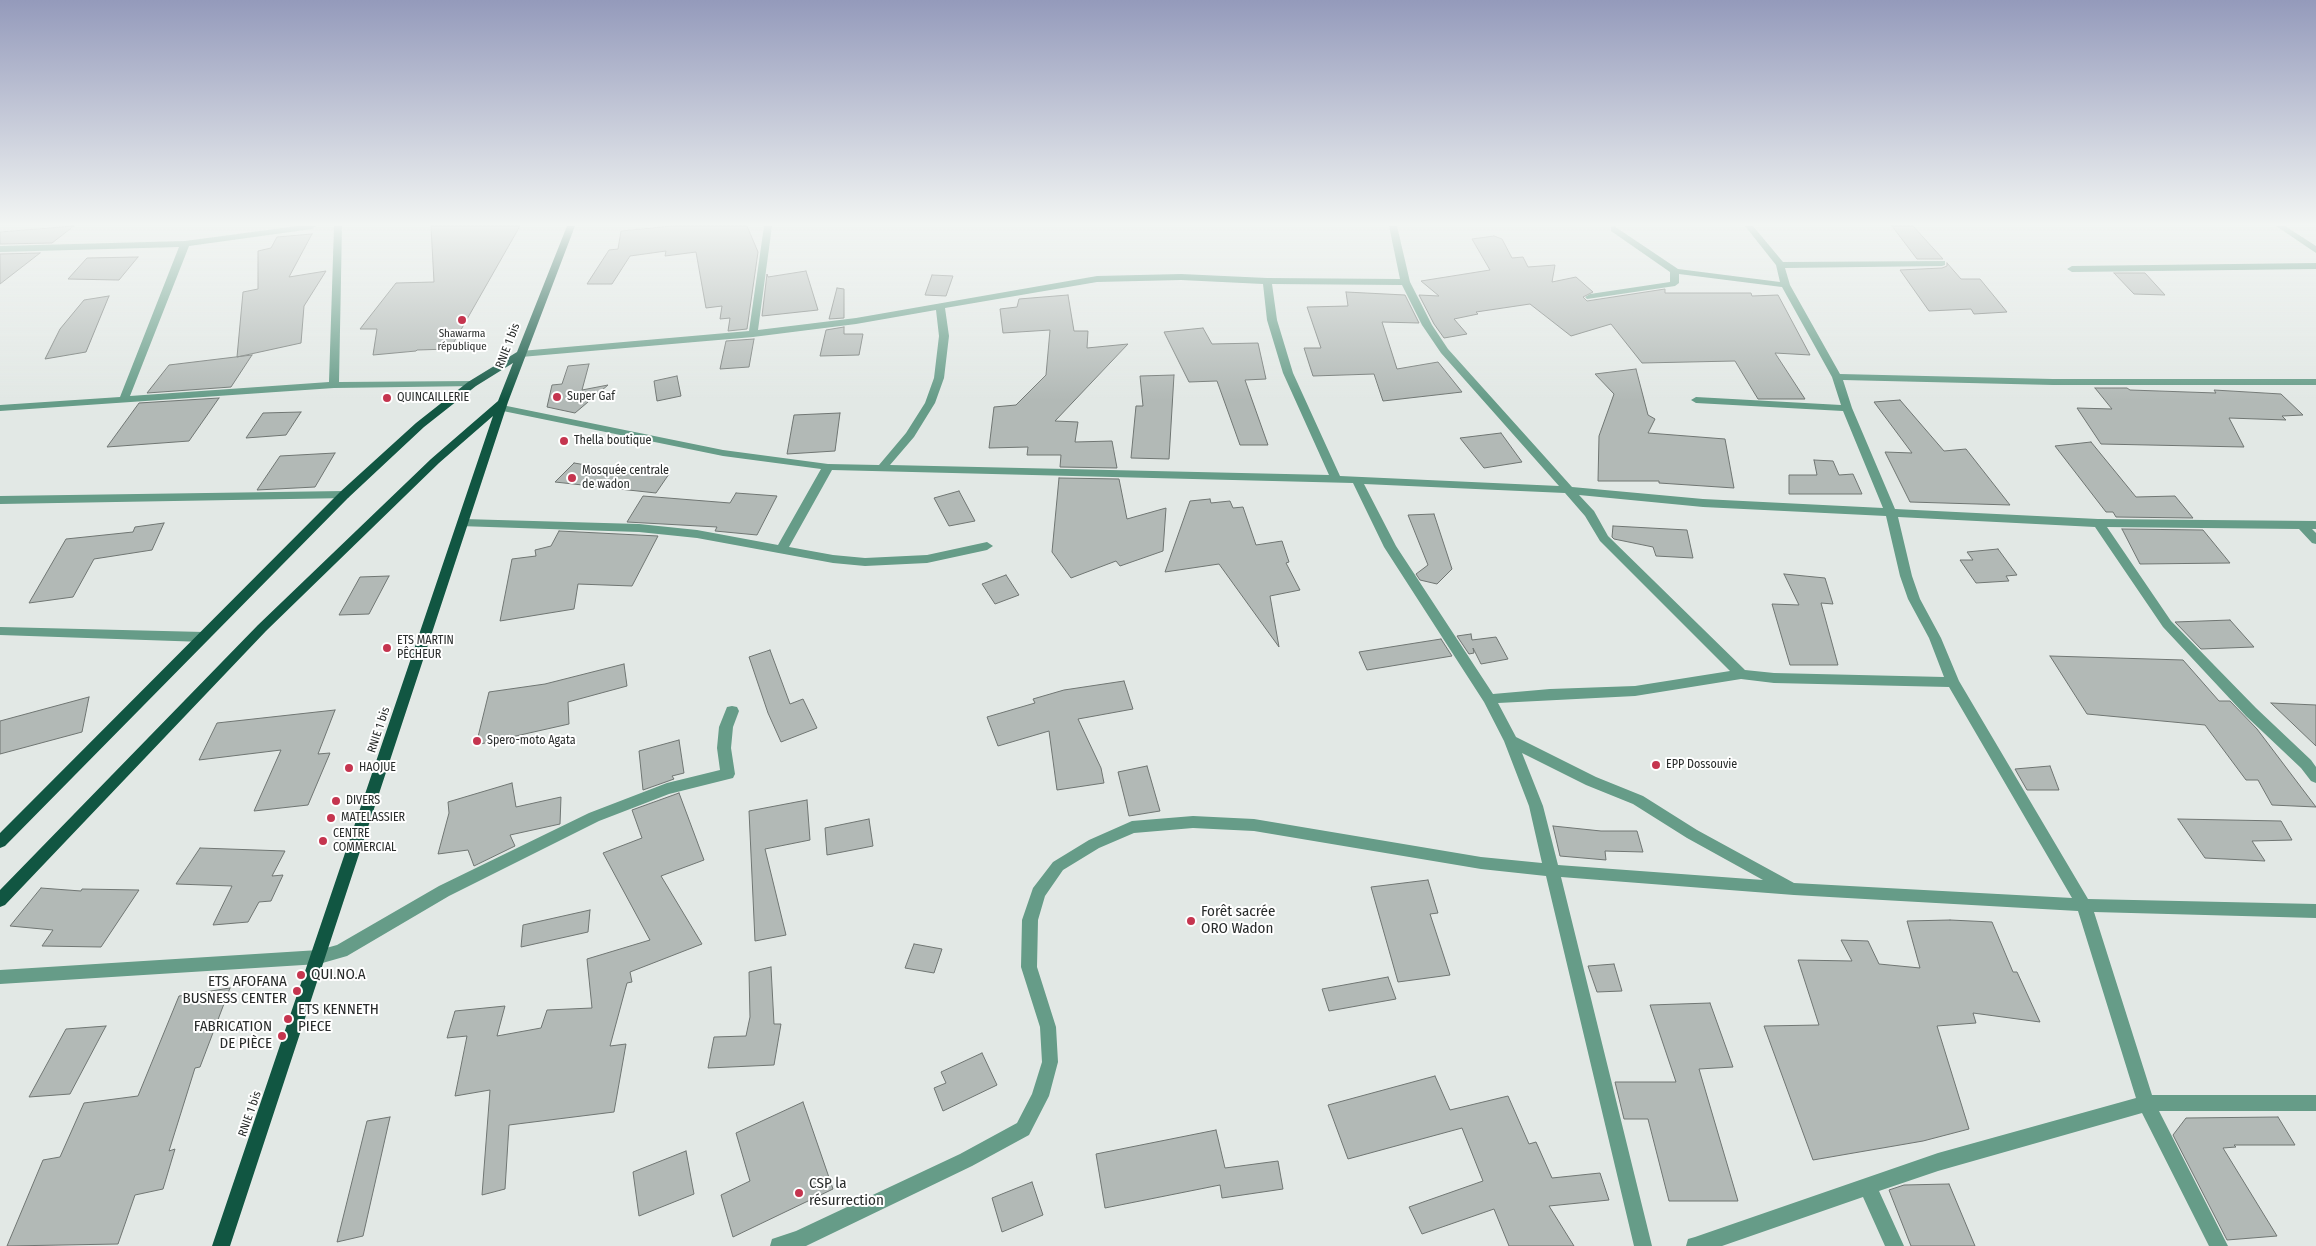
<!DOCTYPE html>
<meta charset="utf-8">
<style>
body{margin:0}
canvas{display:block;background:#e2e8e5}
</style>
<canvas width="2316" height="1246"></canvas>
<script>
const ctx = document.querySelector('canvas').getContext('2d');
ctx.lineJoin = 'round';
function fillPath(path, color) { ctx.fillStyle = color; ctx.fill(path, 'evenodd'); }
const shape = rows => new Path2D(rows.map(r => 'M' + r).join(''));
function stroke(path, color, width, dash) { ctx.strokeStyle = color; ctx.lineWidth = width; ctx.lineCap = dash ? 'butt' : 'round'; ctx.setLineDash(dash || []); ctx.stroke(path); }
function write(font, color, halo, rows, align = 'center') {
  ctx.font = font + ' "Fira Sans Condensed",sans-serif'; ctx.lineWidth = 4; ctx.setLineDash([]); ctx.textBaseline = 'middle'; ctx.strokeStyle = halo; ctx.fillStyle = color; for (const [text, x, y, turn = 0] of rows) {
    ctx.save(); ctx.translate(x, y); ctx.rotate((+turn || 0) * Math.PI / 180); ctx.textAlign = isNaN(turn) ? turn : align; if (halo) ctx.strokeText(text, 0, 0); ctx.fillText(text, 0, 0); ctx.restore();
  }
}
const building = shape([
 [74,226,52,243,0,244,0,232,74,226],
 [431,226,520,226,450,349,417,350,416,351,373,355,377,329,360,329,396,283,434,282,431,226],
 [672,226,747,226,758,252,747,329,728,331,730,318,720,319,722,306,706,308,696,252,665,256,666,251,630,256,612,284,587,284,609,250,618,249,621,231,672,226],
 [1892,226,1913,226,1943,259,1917,259,1892,226],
 [312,234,289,277,326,271,304,306,301,343,237,357,243,292,258,289,258,251,271,248,277,237,312,234],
 [1494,236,1502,239,1512,258,1523,257,1528,267,1555,265,1552,282,1576,277,1593,292,1583,297,1587,301,1665,289,1665,293,1751,293,1752,296,1778,295,1810,355,1775,353,1805,399,1758,399,1735,361,1642,363,1611,324,1571,336,1530,304,1476,312,1478,314,1454,319,1467,334,1444,338,1434,324,1419,295,1439,296,1421,281,1490,270,1472,239,1494,236],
 [40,253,0,284,0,254,40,253],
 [138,257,119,280,68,279,87,258,138,257],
 [1947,263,1961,279,1980,279,2007,312,1974,314,1971,309,1929,311,1900,270,1942,268,1947,266,1947,263],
 [806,271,818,310,762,316,767,274,768,277,806,271],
 [2114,273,2145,273,2165,295,2134,294,2114,273],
 [932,275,953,276,946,296,925,295,932,275],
 [837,288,844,289,844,318,829,319,837,288],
 [1346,292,1405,295,1419,323,1382,322,1397,369,1438,362,1462,392,1383,401,1374,374,1313,376,1304,348,1321,348,1307,307,1348,306,1346,292],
 [1068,295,1074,331,1088,331,1087,348,1128,344,1055,421,1078,422,1075,442,1112,441,1117,468,1060,467,1061,455,1027,455,1028,447,989,448,994,407,1016,405,1046,375,1050,330,1003,333,1000,309,1017,307,1019,299,1068,295],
 [109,296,86,352,45,359,60,329,84,300,109,296],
 [844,327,844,334,863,334,859,355,820,356,826,330,844,327],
 [1203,328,1212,344,1258,343,1266,379,1245,380,1268,445,1240,445,1217,381,1189,382,1164,332,1203,328],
 [754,339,749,367,720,369,726,341,754,339],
 [252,355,231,387,147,393,169,365,252,355],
 [589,364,582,390,608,385,575,413,547,407,552,385,562,384,568,366,589,364],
 [1636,369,1648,415,1655,419,1648,433,1725,439,1734,488,1659,483,1659,481,1598,481,1599,436,1614,394,1595,374,1636,369],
 [1174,375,1169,459,1131,458,1136,406,1143,406,1140,376,1174,375],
 [677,376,681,396,657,401,654,381,677,376],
 [2095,388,2127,388,2130,390,2216,393,2214,390,2281,394,2303,415,2282,416,2286,420,2229,418,2244,447,2101,444,2077,408,2112,409,2095,388],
 [219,398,189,441,107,447,139,403,219,398],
 [1900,400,1944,451,1966,449,2010,505,1910,502,1885,452,1912,453,1874,402,1900,400],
 [301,412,286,435,246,438,263,413,301,412],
 [840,413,835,451,787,454,794,415,840,413],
 [1501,433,1522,462,1484,468,1460,438,1501,433],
 [2091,442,2136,497,2175,496,2193,518,2116,517,2113,512,2106,512,2055,446,2091,442],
 [335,453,315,487,257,490,280,456,335,453],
 [1814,460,1833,461,1839,475,1853,474,1862,494,1789,494,1789,475,1817,475,1814,460],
 [574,463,628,472,629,470,669,474,656,493,555,482,574,463],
 [1059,478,1119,479,1127,519,1166,508,1163,551,1120,566,1116,561,1071,578,1052,552,1059,478],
 [959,491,975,521,949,526,934,498,959,491],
 [736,493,777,496,757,535,715,531,717,527,627,522,643,496,730,503,736,493],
 [1210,499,1211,503,1230,501,1233,508,1243,507,1256,545,1282,541,1289,562,1286,563,1300,590,1270,596,1279,647,1219,564,1165,572,1190,501,1210,499],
 [1434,514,1452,569,1437,584,1420,580,1416,574,1428,565,1408,515,1434,514],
 [164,523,152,550,94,559,73,597,29,603,66,539,133,532,135,527,164,523],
 [1613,526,1687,530,1693,558,1656,556,1653,547,1614,539,1612,537,1613,526],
 [2122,529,2203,530,2230,563,2140,564,2122,529],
 [559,531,658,536,632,586,578,584,574,609,500,621,512,559,536,556,535,550,551,546,559,531],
 [1998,549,2017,575,2006,576,2009,581,1976,583,1960,560,1973,560,1967,552,1998,549],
 [1784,574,1825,578,1833,604,1821,603,1838,665,1790,665,1772,604,1799,605,1784,574],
 [1006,575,1019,595,995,604,982,584,1006,575],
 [389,576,369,614,339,615,360,577,389,576],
 [2230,620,2254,647,2201,649,2175,622,2230,620],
 [1471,634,1472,640,1496,637,1508,659,1481,664,1473,648,1474,653,1469,654,1457,636,1471,634],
 [1441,639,1452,656,1367,670,1359,652,1441,639],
 [770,650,790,704,803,699,817,728,781,742,768,713,749,657,770,650],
 [2050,656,2183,660,2219,701,2230,701,2257,729,2316,807,2272,805,2258,780,2246,780,2205,725,2087,714,2050,656],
 [624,664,627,686,568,702,569,724,476,745,489,692,545,684,624,664],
 [1124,681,1133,709,1078,719,1101,768,1104,783,1057,790,1049,731,998,746,987,717,1035,703,1033,699,1064,690,1124,681],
 [89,697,82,732,0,754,0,721,89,697],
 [2271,703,2316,705,2316,746,2271,703],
 [335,710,318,754,330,753,308,805,254,811,281,750,199,760,217,723,335,710],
 [679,740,684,773,672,776,674,779,643,790,639,751,679,740],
 [1147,766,1160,811,1129,816,1118,772,1147,766],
 [2050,766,2059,790,2027,790,2015,769,2050,766],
 [512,783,516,807,561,797,560,824,510,835,515,846,474,866,468,850,438,854,449,813,448,802,512,783],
 [679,793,704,860,661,876,702,944,630,972,632,982,627,983,610,1046,626,1044,614,1112,509,1125,505,1189,482,1195,490,1090,455,1096,467,1036,447,1038,455,1011,505,1006,497,1036,541,1028,547,1010,592,1008,587,959,650,940,603,853,642,838,632,810,679,793],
 [807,800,810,840,765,849,786,935,755,941,749,811,807,800],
 [869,819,873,846,827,855,825,828,869,819],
 [2178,819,2281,821,2292,840,2252,841,2265,861,2205,858,2178,819],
 [1553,826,1601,831,1637,831,1643,852,1605,851,1606,860,1560,856,1553,826],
 [200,848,285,851,272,876,283,875,271,901,259,902,248,922,213,925,232,886,176,884,200,848],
 [1428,880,1438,913,1430,914,1450,975,1398,982,1371,887,1428,880],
 [41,888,81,891,82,889,139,890,101,947,42,946,53,930,10,926,41,888],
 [590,910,588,932,521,947,523,925,590,910],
 [1950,920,1992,922,2013,972,2017,972,2040,1022,1973,1013,1976,1023,1937,1026,1969,1129,1923,1141,1813,1160,1764,1026,1819,1025,1798,960,1852,961,1841,940,1868,941,1879,964,1920,968,1907,921,1950,920],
 [914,944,942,949,934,973,905,968,914,944],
 [1614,964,1622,991,1597,992,1588,966,1614,964],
 [771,967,774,1024,781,1024,774,1065,708,1068,714,1037,746,1036,750,1017,749,972,771,967],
 [1388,977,1396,999,1329,1011,1322,989,1388,977],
 [230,988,200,1067,195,1068,169,1151,175,1149,163,1189,135,1195,118,1244,7,1246,43,1160,60,1157,84,1103,138,1096,179,996,230,988],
 [1710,1003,1733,1067,1699,1069,1738,1201,1669,1201,1648,1119,1624,1119,1615,1082,1676,1082,1650,1005,1710,1003],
 [106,1026,70,1094,29,1097,66,1029,106,1026],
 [982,1053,997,1085,943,1111,934,1088,946,1083,941,1072,982,1053],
 [1435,1076,1450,1110,1508,1096,1529,1144,1536,1142,1552,1178,1600,1173,1609,1200,1549,1206,1574,1246,1509,1246,1494,1209,1422,1234,1409,1207,1483,1181,1462,1128,1348,1159,1328,1105,1435,1076],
 [803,1102,833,1189,733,1237,721,1195,750,1181,736,1133,803,1102],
 [390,1117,363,1236,337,1242,367,1121,390,1117],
 [2278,1117,2295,1145,2234,1145,2236,1147,2223,1148,2277,1236,2227,1240,2173,1135,2186,1118,2278,1117],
 [1216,1130,1225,1168,1278,1161,1283,1189,1222,1198,1220,1185,1105,1208,1096,1154,1216,1130],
 [686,1151,694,1194,639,1216,633,1172,686,1151],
 [1032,1182,1043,1215,1002,1232,992,1198,1032,1182],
 [1949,1184,1975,1246,1911,1246,1889,1190,1904,1185,1949,1184]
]);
fillPath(building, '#b2b9b6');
stroke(building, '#707673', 1);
fillPath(shape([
 [297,226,316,226,312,229,189,246,130,396,329,382,334,226,342,226,339,382,472,381,476,382,476,386,334,388,0,411,0,405,120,397,179,247,0,252,0,246,185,241,297,226],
 [764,226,772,226,758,330,856,318,1097,276,1181,274,1267,278,1400,279,1389,226,1397,226,1410,282,1432,325,1448,349,1572,487,1703,499,1883,508,1843,411,1696,403,1691,400,1696,397,1841,405,1832,377,1782,287,1679,274,1679,283,1675,286,1587,299,1585,297,1590,294,1670,282,1670,272,1611,231,1611,227,1614,226,1678,269,1780,282,1776,265,1745,226,1753,226,1783,262,1945,261,1945,265,1942,266,1785,268,1790,285,1840,374,2053,379,2316,379,2316,385,2053,385,1843,380,1852,408,1895,509,2098,519,2316,521,2316,529,2312,529,2316,533,2316,544,2312,543,2299,529,2107,527,2171,621,2256,708,2311,760,2316,767,2316,783,2311,781,2301,768,2246,716,2163,627,2095,527,1898,517,1912,576,1920,599,1941,638,1959,681,2088,899,2316,904,2316,918,2094,912,2152,1095,2316,1095,2316,1111,2159,1111,2228,1246,2209,1246,2142,1113,1938,1171,1879,1191,1904,1246,1885,1246,1863,1197,1722,1246,1686,1246,1688,1239,1695,1237,1938,1153,2136,1098,2078,911,1794,895,1561,877,1652,1246,1634,1246,1546,876,1481,869,1254,831,1193,828,1134,833,1099,848,1063,870,1045,896,1038,920,1037,967,1056,1027,1058,1062,1049,1096,1029,1135,972,1166,806,1246,770,1246,772,1239,796,1231,960,1154,1017,1123,1032,1094,1042,1062,1040,1027,1021,967,1022,920,1033,888,1053,862,1089,840,1132,821,1193,816,1254,819,1481,857,1542,863,1529,806,1504,741,1484,702,1384,547,1353,483,832,470,789,547,833,555,865,558,927,555,987,542,993,546,987,550,927,563,865,566,833,563,697,538,639,532,459,526,457,523,459,520,463,519,639,524,697,530,778,545,821,469,723,456,498,410,498,406,502,405,723,450,828,464,879,465,906,433,925,403,934,378,939,336,936,310,856,324,753,337,521,357,516,354,521,351,749,331,764,226],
 [1181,280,1263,284,1267,320,1283,373,1329,475,890,465,914,437,935,403,944,378,949,336,945,308,1097,282,1181,280],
 [1272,284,1402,285,1422,325,1441,353,1559,486,1340,476,1293,373,1277,320,1272,284],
 [1364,484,1565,493,1585,516,1600,541,1730,671,1635,686,1550,689,1493,694,1396,546,1364,484],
 [1579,495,1703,507,1886,516,1900,576,1908,599,1929,638,1944,677,1774,673,1745,670,1608,536,1594,511,1579,495],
 [1741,679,1774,683,1949,687,2072,898,1794,883,1697,830,1643,796,1596,777,1516,737,1498,703,1635,696,1741,679],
 [1522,753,1586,785,1633,804,1687,838,1763,880,1558,865,1543,806,1522,753],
 [2276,226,2285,226,2316,246,2316,253,2276,226],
 [2316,263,2316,269,2072,272,2067,269,2072,266,2316,263],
 [344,491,348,492,350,495,348,498,0,504,0,496,344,491],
 [0,627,204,632,210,637,204,642,0,635,0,627],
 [732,706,737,707,739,711,733,727,731,748,735,774,733,778,669,794,599,821,449,896,347,956,319,964,0,984,0,970,319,950,337,945,439,886,589,813,667,783,720,770,717,748,719,727,727,707,732,706]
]), '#669c88');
fillPath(shape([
 [567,226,575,226,508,402,230,1246,212,1246,493,416,439,463,266,631,5,905,0,907,0,890,258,625,431,459,498,401,513,363,476,386,424,427,348,498,5,846,0,848,0,833,340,492,416,423,468,382,517,352,567,226]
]), '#115642');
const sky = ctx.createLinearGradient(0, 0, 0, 400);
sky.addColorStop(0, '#949abb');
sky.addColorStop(0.56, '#f2f5f3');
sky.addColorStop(1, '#f2f5f300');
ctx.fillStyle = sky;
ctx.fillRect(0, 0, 2316, 400);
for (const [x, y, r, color] of [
 [462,320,5,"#c5354f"],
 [557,397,5,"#c5354f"],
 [387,398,5,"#c5354f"],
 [564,441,5,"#c5354f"],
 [572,478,5,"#c5354f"],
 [387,648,5,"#c5354f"],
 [477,741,5,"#c5354f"],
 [1656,765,5,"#c5354f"],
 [349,768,5,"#c5354f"],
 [336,801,5,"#c5354f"],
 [331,818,5,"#c5354f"],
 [323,841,5,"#c5354f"],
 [1191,921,5,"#c5354f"],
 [301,975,5,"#c5354f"],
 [297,991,5,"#c5354f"],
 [288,1019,5,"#c5354f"],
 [282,1036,5,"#c5354f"],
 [799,1193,5,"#c5354f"]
]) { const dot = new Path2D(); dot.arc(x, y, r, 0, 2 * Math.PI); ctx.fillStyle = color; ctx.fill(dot); stroke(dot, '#fff', 2); }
write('11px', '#292c2b', '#fff', [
 ["Shawarma",462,334],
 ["république",462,347]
]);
write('12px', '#292c2b', '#fff', [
 ["RNIE 1 bis",508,346,-69],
 ["RNIE 1 bis",379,730,-72],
 ["RNIE 1 bis",250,1114,-71]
]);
write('12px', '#292c2b', '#fff', [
 ["Super Gaf",567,397],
 ["QUINCAILLERIE",397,398],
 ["Thella boutique",574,441],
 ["Mosquée centrale",582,471],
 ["de wadon",582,485],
 ["ETS MARTIN",397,641],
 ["PÊCHEUR",397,655],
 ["Spero-moto Agata",487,741],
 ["EPP Dossouvie",1666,765],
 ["HAOJUE",359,768],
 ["DIVERS",346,801],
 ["MATELASSIER",341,818],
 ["CENTRE",333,834],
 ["COMMERCIAL",333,848]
], 'left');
write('15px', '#292c2b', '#fff', [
 ["Forêt sacrée",1201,912],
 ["ORO Wadon",1201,929],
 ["QUI.NO.A",311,975],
 ["ETS AFOFANA",287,982,"right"],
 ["BUSNESS CENTER",287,999,"right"],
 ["ETS KENNETH",298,1010],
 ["PIECE",298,1027],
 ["FABRICATION",272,1027,"right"],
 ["DE PIÈCE",272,1044,"right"],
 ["CSP la",809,1184],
 ["résurrection",809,1201]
], 'left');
</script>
